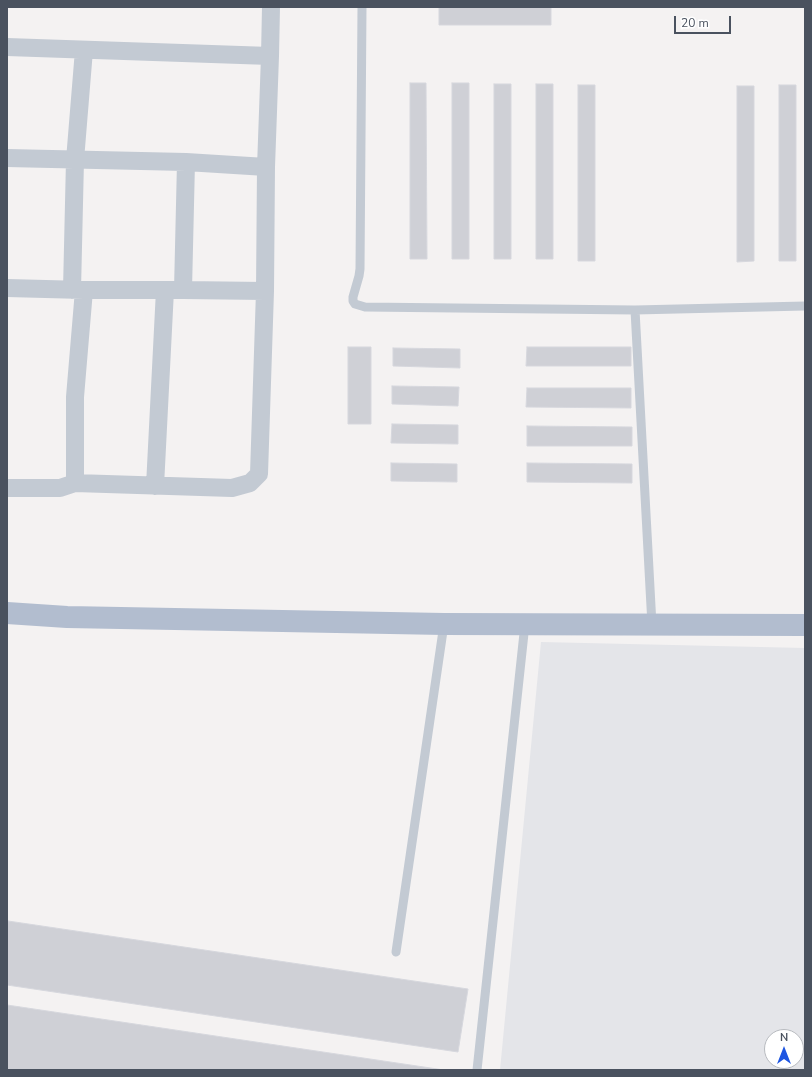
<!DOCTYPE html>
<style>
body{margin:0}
#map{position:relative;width:812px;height:1077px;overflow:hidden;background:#f4f2f2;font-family:"Nunito Sans",sans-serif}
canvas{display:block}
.frame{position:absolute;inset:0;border:8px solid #4a525f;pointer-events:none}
.north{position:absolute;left:764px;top:1029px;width:40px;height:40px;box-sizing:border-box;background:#fff;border:1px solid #b7babf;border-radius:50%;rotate:0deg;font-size:11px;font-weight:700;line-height:16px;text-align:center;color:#4a525f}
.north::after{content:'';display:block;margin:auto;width:14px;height:18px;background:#1e56e2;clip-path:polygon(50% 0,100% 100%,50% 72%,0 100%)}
.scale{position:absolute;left:674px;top:16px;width:57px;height:18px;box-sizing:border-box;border:2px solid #4a525f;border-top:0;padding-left:5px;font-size:12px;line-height:14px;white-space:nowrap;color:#4a525f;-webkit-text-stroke:3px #fff;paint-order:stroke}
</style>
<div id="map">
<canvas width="812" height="1077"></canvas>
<div class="frame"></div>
<div class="north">N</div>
<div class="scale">20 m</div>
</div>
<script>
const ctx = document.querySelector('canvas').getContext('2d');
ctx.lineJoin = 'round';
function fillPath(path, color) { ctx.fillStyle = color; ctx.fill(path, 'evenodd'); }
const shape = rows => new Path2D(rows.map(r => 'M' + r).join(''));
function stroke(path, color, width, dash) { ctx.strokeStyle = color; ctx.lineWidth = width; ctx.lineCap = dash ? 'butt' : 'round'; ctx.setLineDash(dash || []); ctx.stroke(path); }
fillPath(shape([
 [541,642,805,648,805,1070,500,1070],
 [772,1037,796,1037,796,1061,772,1061]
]), '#e4e5e9');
const building = shape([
 [439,7,551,7,551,25,439,25,439,7],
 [410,83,426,83,427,259,410,259,410,83],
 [452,83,469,83,469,259,452,259,452,83],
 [494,84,511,84,511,259,494,259,494,84],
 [536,84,553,84,553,259,536,259,536,84],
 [578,85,595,85,595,261,578,261,578,85],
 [779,85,796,85,796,261,779,261,779,85],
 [737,86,754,86,754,261,737,262,737,86],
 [348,347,371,347,371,424,348,424,348,347],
 [527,347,631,347,631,366,526,366,527,347],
 [393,348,460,349,460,368,393,366,393,348],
 [392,386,459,387,458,406,392,404,392,386],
 [527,388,631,388,631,408,526,407,527,388],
 [392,424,458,425,458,444,391,443,392,424],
 [527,426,632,427,632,446,527,446,527,426],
 [391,463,457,464,457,482,391,481,391,463],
 [527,463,632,464,632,483,527,482,527,463],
 [8,921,468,989,458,1052,7,985,7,929,8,921],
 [7,1005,444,1070,7,1070,7,1005]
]);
fillPath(building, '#cfd0d6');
stroke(building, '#d6d7dd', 1);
stroke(shape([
 [362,7,360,269,359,276,353,297,353,301,355,304,365,307,635,310,805,306],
 [635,310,652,625],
 [396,952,444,624],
 [477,1070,525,624]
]), '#c3cad3', 9);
stroke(shape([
 [7,47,270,56,271,7],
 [7,158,186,162,266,167,265,291,259,474,250,483,232,488,75,483,60,488,7,488],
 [266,167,270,56],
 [7,288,84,290,183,290,265,291],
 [72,290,75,160,84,50],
 [183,290,186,162],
 [75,483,75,397,84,290],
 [155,486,165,290]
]), '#c3cad3', 18);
stroke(shape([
 [7,613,67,617,444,624,805,625]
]), '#b2bdcf', 22);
</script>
